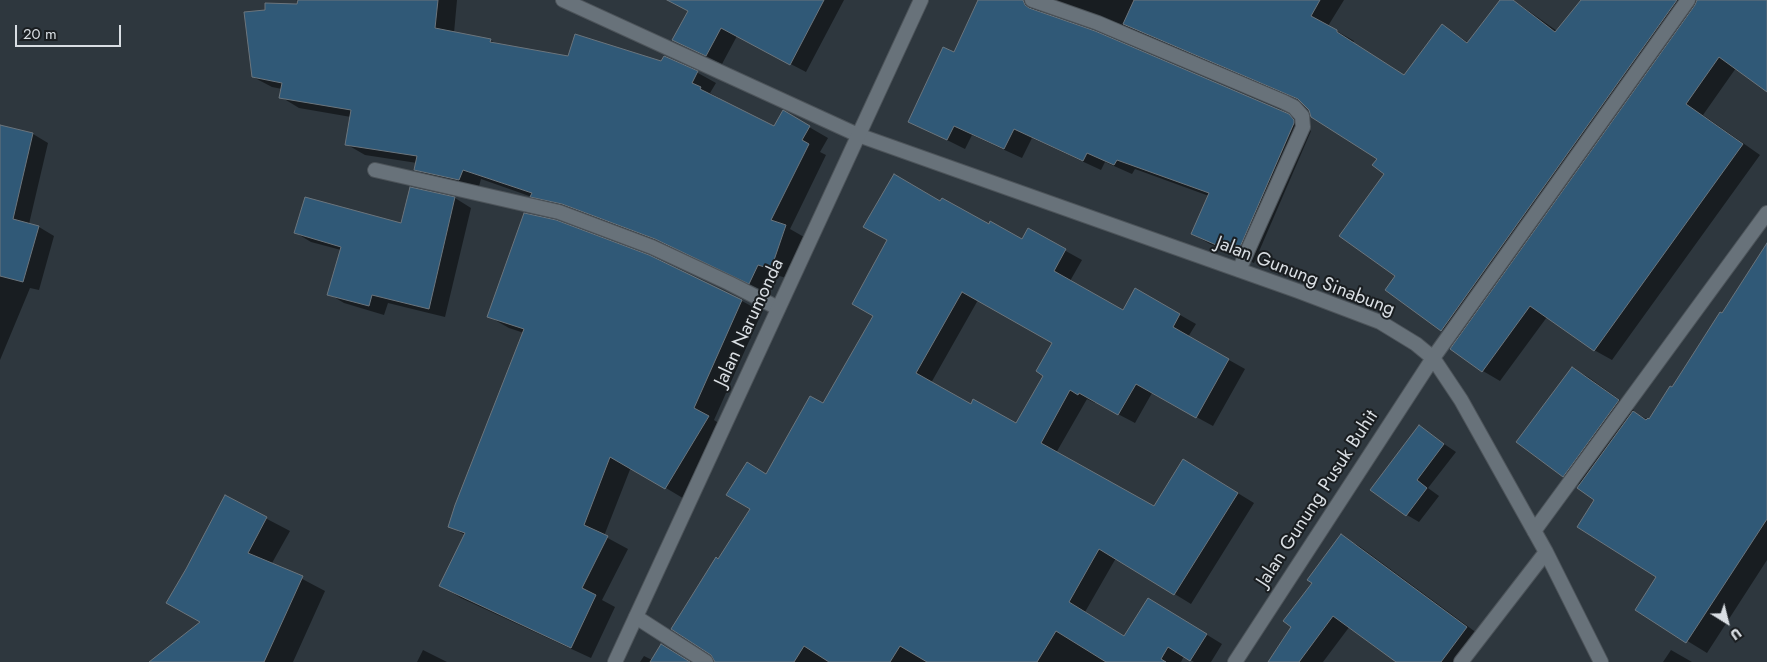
<!DOCTYPE html>
<style>
body{margin:0}
#map{position:relative;width:1767px;height:662px;overflow:hidden;background:#2e373e;font-family:Jost,sans-serif}
canvas{display:block}
.north{position:absolute;left:1702px;top:597px;width:50px;height:50px;-webkit-text-stroke:4px #1a1e21;paint-order:stroke;rotate:144deg;font-size:14px;font-weight:700;line-height:20px;text-align:center;color:#d9dee3}
.north::after{content:'';display:block;margin:auto;width:18px;height:22px;background:#d9dee3;clip-path:polygon(50% 0,100% 100%,50% 72%,0 100%)}
.scale{position:absolute;left:15px;top:25px;width:106px;height:22px;box-sizing:border-box;border:2px solid #d9dee3;border-top:0;padding-left:6px;font-size:15px;line-height:18px;white-space:nowrap;color:#d9dee3;-webkit-text-stroke:4px #1a1e21;paint-order:stroke}
</style>
<div id="map">
<canvas width="1767" height="662"></canvas>
<div class="north">U</div>
<div class="scale">20 m</div>
</div>
<script>
const ctx = document.querySelector('canvas').getContext('2d');
ctx.lineJoin = 'round';
function fillPath(path, color) { ctx.fillStyle = color; ctx.fill(path, 'evenodd'); }
const shape = rows => new Path2D(rows.map(r => 'M' + r).join(''));
function stroke(path, color, width, dash) { ctx.strokeStyle = color; ctx.lineWidth = width; ctx.lineCap = dash ? 'butt' : 'round'; ctx.setLineDash(dash || []); ctx.stroke(path); }
function write(font, color, halo, rows, align = 'center') {
  ctx.font = font + ' Jost,sans-serif'; ctx.lineWidth = 4; ctx.setLineDash([]); ctx.textBaseline = 'middle'; ctx.strokeStyle = halo; ctx.fillStyle = color; for (const [text, x, y, turn = 0] of rows) {
    ctx.save(); ctx.translate(x, y); ctx.rotate((+turn || 0) * Math.PI / 180); ctx.textAlign = isNaN(turn) ? turn : align; if (halo) ctx.strokeText(text, 0, 0); ctx.fillText(text, 0, 0); ctx.restore();
  }
}
fillPath(shape([
 [296,0,457,0,454,33,490,40,499,45,569,58,662,62,665,57,698,73,716,83,710,93,719,98,719,100,774,128,783,112,828,138,820,152,826,155,790,229,804,237,790,279,776,275,768,293,675,249,582,214,550,207,535,198,481,179,478,190,434,180,415,169,417,163,365,155,346,144,351,117,299,108,281,97,282,89,272,87,253,77,305,6],
 [695,0,844,0,806,72,737,36,722,64,674,40],
 [979,0,1344,0,1328,26,1354,41,1353,43,1405,76,1442,26,1469,43,1501,0,1513,0,1557,31,1582,0,1767,0,1767,91,1736,68,1703,115,1760,155,1612,360,1594,350,1547,317,1500,381,1483,371,1458,340,1442,330,1386,290,1397,276,1386,173,1378,158,1310,110,1303,102,1120,24,1054,1,1041,7,1041,13,1288,115,1306,126,1311,131,1254,263,1210,244,1192,234,1209,196,1135,169,1132,174,1105,162,1101,170,1032,138,1022,158,972,135,965,149,909,121,954,54],
 [0,126,33,134,48,143,29,224,39,227,54,236,39,290,30,288,0,360],
 [411,188,455,198,471,208,445,317,388,303,384,315,344,303,329,294,341,250,311,242,296,233,402,225],
 [941,202,1022,241,1028,230,1082,260,1070,281,1123,311,1136,290,1196,324,1188,337,1245,369,1213,426,1152,393,1135,423,1095,402,1095,403,1087,399,1056,453,1155,507,1200,470,1254,503,1191,604,1116,558,1085,612,1125,637,1165,609,1222,644,1211,662,1194,662,1184,656,1181,662,716,662,719,560,751,509,767,475,823,405],
 [978,300,1054,342,1045,375,1017,425,971,405,931,383],
 [1767,248,1767,560,1707,653,1637,610,1658,577,1596,500,1580,485,1563,476,1572,368,1588,377,1634,410,1633,412,1649,420],
 [648,256,742,301,762,312,714,420,728,429,686,500,631,467,604,536,628,549,602,600,615,607,591,658,461,598,441,586,465,535,449,526,524,333,509,328,488,316],
 [1419,427,1456,452,1428,488,1439,496,1419,522,1407,515],
 [225,497,290,531,272,563,325,591,293,662,153,662,201,622,187,569],
 [1341,536,1359,546,1485,639,1467,662,1395,662,1396,660,1350,626,1323,662,1269,662,1293,627,1313,583],
 [423,650,447,662,417,662],
 [1671,650,1692,662,1663,662],
 [644,656,652,660,689,662,640,662]
]), '#0007');
const building = shape([
 [298,0,438,0,435,28,491,39,490,42,568,56,575,34,661,61,664,56,698,71,692,83,701,87,700,89,774,126,783,110,810,126,802,140,809,144,771,220,786,225,771,269,758,265,749,284,655,239,562,204,530,197,532,193,463,170,459,180,414,170,417,156,345,145,351,110,279,98,282,83,252,77,244,12,265,10,265,3,297,4,298,0],
 [667,0,824,0,790,65,721,28,706,56,672,40,688,11,667,0],
 [978,0,1023,0,1025,5,1029,8,1095,31,1289,114,1294,120,1294,123,1237,254,1191,234,1209,193,1117,160,1114,165,1087,153,1083,161,1014,129,1004,149,954,126,947,140,908,122,943,47,954,52,978,0],
 [1134,0,1320,0,1311,16,1337,30,1337,32,1404,75,1442,24,1467,43,1500,0,1513,0,1555,32,1581,0,1677,0,1441,331,1385,290,1395,276,1339,236,1384,174,1372,165,1377,159,1311,117,1309,110,1298,99,1123,24,1134,0],
 [1697,0,1767,0,1767,92,1719,57,1686,104,1743,144,1594,351,1530,306,1482,372,1450,349,1695,5,1697,0],
 [0,125,33,133,13,219,39,226,23,282,0,276,0,125],
 [894,174,940,201,942,198,989,224,990,221,1022,239,1028,228,1066,249,1054,271,1123,310,1135,288,1180,314,1173,327,1229,359,1196,418,1136,384,1118,415,1079,393,1078,395,1070,390,1041,443,1154,506,1183,459,1238,493,1174,595,1099,549,1069,602,1124,636,1148,598,1207,634,1190,661,1168,647,1161,659,1166,662,1106,662,1056,631,1037,662,927,662,900,646,890,662,829,662,804,646,794,662,715,662,711,655,671,629,716,557,718,559,750,509,726,495,747,462,766,474,810,396,823,403,873,316,852,304,887,240,863,227,894,174],
 [962,292,1052,343,1036,371,1043,376,1016,423,973,399,971,404,916,373,962,292],
 [410,187,455,197,429,309,372,295,369,306,327,295,341,247,294,233,305,197,401,223,410,187],
 [524,213,556,220,649,255,742,300,694,408,709,416,665,489,610,457,584,525,608,536,582,588,596,595,571,648,439,586,465,533,448,527,455,505,524,329,487,317,524,213],
 [1767,243,1767,519,1686,643,1635,610,1656,577,1577,527,1594,500,1577,488,1633,411,1646,420,1648,418,1649,419,1670,386,1672,387,1720,312,1722,313,1767,243],
 [1572,367,1619,400,1563,477,1516,442,1572,367],
 [1419,425,1444,444,1417,480,1427,488,1406,516,1370,490,1419,425],
 [225,495,267,517,248,553,303,576,264,662,149,662,200,622,166,603,186,569,225,495],
 [1341,534,1467,627,1441,662,1396,662,1333,616,1299,662,1268,662,1291,627,1283,621,1312,583,1307,580,1341,534],
 [661,644,690,662,650,662,661,644]
]);
fillPath(building, '#305977');
stroke(building, '#6b757d', 1);
const minor = shape([
 [563,0,858,135,1298,291,1380,322,1416,344,1433,358,1461,400,1546,552,1601,662],
 [1032,0,1098,23,1284,102,1294,107,1302,116,1303,127,1239,270],
 [375,170,559,212,652,247,729,283,778,308],
 [1534,531,1767,213],
 [636,617,706,662],
 [1235,662,1433,358,1688,0],
 [1461,662,1546,552]
]);
const tertiary = shape([
 [615,662,921,0]
]);
stroke(minor, '#4d545a', 16);
stroke(tertiary, '#4d545a', 16);
stroke(minor, '#68727a', 14);
stroke(tertiary, '#68727a', 14);
write('19px', '#d9dee3', '#1a1e21', [
 ["Jalan Gunung Sinabung",1305,277,21],
 ["Jalan Narumonda",750,323,-65],
 ["Jalan Gunung Pusuk Buhit",1318,499,-57]
]);
</script>
